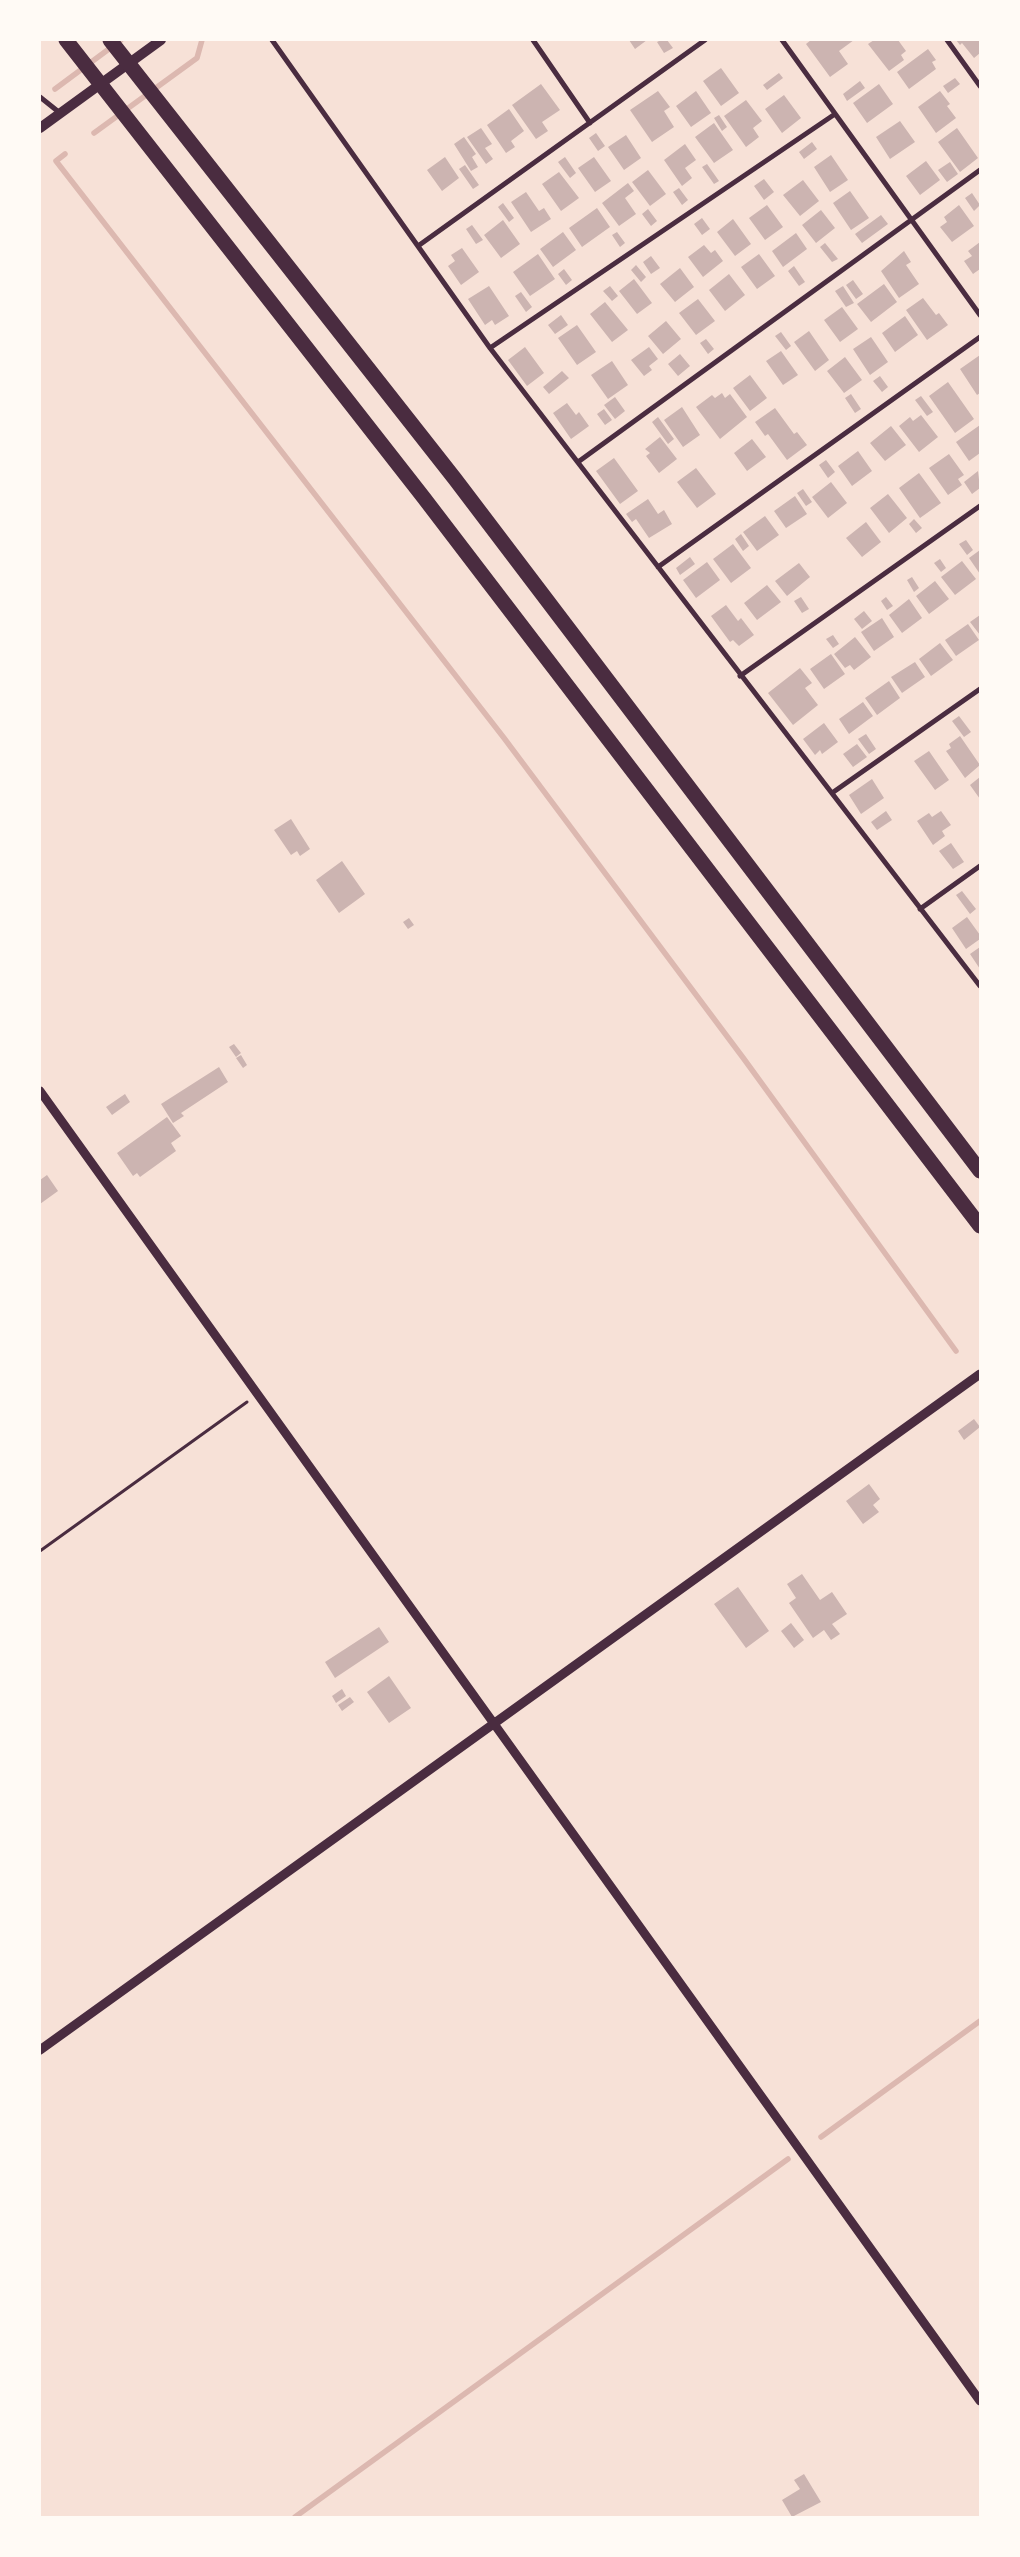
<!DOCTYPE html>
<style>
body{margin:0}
#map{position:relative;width:1020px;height:2557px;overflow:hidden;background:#f7e1d7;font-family:"Space Grotesk",sans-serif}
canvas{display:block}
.frame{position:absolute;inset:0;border:41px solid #fffaf5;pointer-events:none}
</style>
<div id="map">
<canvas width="1020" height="2557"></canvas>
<div class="frame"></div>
</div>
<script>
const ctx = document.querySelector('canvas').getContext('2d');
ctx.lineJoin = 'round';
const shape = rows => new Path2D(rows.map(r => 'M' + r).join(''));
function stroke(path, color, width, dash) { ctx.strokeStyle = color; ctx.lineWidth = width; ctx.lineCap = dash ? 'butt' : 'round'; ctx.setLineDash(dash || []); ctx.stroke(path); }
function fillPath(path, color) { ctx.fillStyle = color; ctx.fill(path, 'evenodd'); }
stroke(shape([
 [55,89,121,40],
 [94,133,197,58,202,40],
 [65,154,56,161,504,738,744,1059,956,1351],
 [821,2137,980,2021],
 [295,2517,788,2159]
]), '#dcb8b0', 5.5);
fillPath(shape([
 [629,40,647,40,635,49],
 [661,40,667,40,673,48,664,53,657,42],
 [811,40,854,40,839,51,848,64,830,77,806,44],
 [874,40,898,40,906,51,901,55,904,60,889,71,868,44],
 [956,40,980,40,980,53,974,58,962,43,960,45],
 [928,49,936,60,932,62,936,69,909,89,897,72],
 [721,68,739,93,721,106,703,81],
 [779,73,783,78,767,90,763,85],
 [955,78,960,84,948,93,943,86],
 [860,81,865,88,847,101,843,94],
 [541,84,560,110,542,122,548,131,536,139,512,105],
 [879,84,893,104,867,123,853,103],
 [658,91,670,107,664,111,674,127,652,142,630,110],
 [696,91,711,113,691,127,676,106],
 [940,91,950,104,947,106,956,118,936,133,918,107],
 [784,95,801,118,782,133,765,109],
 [746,100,762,121,753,128,759,137,746,147,724,116],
 [509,109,524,131,511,141,515,147,506,153,487,125],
 [719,115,727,127,722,131,714,118],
 [900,121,915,142,890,159,876,137],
 [714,123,733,150,714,163,695,137],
 [481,128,492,144,485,148,493,159,486,164,467,137],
 [957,128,978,158,960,172,938,142],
 [596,133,605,146,598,151,589,138],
 [626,135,641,158,624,170,608,147],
 [464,137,476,154,472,157,478,167,471,171,454,144],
 [812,142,817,149,804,159,799,152],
 [685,144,696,160,685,168,692,178,682,186,664,160],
 [831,155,848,180,830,192,814,167],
 [445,157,459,178,442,191,427,170],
 [565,157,576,173,570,178,558,162],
 [594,157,611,181,595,192,578,168],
 [926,161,940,180,920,195,906,176],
 [950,162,958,174,947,182,938,170],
 [707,164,719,181,714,184,702,167],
 [465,165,479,185,473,189,459,169],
 [648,170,666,194,650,206,632,182],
 [559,172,579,198,561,211,542,184],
 [764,179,774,192,764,200,754,186],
 [803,180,819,201,800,216,783,195],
 [628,183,634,191,625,198,636,214,619,226,602,203],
 [679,188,688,200,682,205,673,192],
 [850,191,869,218,851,230,833,203],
 [526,192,539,211,544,208,551,219,531,232,511,202],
 [972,193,980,205,974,211,965,198],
 [503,203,514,218,509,222,498,207],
 [767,205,783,227,765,240,749,218],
 [959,205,974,226,952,242,940,227,947,222,944,217],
 [597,208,610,227,582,247,569,228],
 [648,209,657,221,651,226,642,214],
 [821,210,835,228,816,243,802,225],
 [881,215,888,224,862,243,855,234],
 [702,218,710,229,702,235,694,224],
 [733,219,751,244,735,256,717,232],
 [503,220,520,244,501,258,484,235],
 [472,225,483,240,476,244,466,229],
 [563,232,576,250,553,267,540,249],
 [617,232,625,243,620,247,612,235],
 [796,233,807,249,783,267,772,251],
 [980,242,980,269,973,274,964,261,972,256,968,251],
 [825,243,838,259,832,262,820,247],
 [704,245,711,253,715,250,723,261,703,277,688,257],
 [462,248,479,272,461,285,448,266,455,261,451,255],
 [904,251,911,262,906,265,919,284,899,298,881,271],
 [538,254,555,279,530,296,513,272],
 [759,254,775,276,757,289,741,267],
 [651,256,660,268,651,274,643,262],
 [636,265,646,277,641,282,631,270],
 [794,266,805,282,799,286,788,271],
 [680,268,694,287,675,302,660,284],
 [564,269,572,280,566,285,558,274],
 [729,274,745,295,725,311,709,290],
 [634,279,652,303,637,314,619,291],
 [853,280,863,294,856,299,846,285],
 [884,284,897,302,871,322,857,304],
 [489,286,509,316,495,325,492,320,485,325,468,299],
 [610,286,618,296,612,301,603,291],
 [843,286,854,303,846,307,835,291],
 [521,292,532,307,526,312,515,296],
 [923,298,936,315,939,313,948,325,927,340,906,310],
 [698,299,715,321,696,335,679,313],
 [605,302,628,330,612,342,590,314],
 [842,307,858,329,840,342,824,320],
 [561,315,568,325,555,334,548,325],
 [905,316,918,335,895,352,882,333],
 [666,321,681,339,663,354,648,336],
 [577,325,596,352,577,365,558,338],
 [809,331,829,360,815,371,794,342],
 [781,332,791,346,786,350,775,336],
 [871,337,888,362,870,375,853,349],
 [706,339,714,349,708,354,700,343],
 [525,347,544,373,527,386,508,360],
 [649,347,658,359,649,366,652,370,644,376,631,360],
 [781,351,798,375,783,385,766,361],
 [680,354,690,366,678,376,668,364],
 [980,355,980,393,977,395,960,369],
 [845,357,862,380,844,393,827,371],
 [612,361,628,385,608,399,591,375],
 [562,371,569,378,549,394,543,387],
 [750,375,767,398,750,411,733,388],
 [880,376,888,387,882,392,873,381],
 [948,382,974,419,955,433,929,396],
 [722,393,725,398,730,394,747,417,720,439,696,407,712,395,715,398],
 [851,394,861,409,855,413,845,398],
 [921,396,933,412,927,416,915,400],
 [615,397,625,411,615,419,604,405],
 [567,403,576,415,579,412,589,426,571,439,553,413],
 [682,407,700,435,683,447,664,420],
 [775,408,794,434,797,432,807,445,787,460,768,434,765,436,755,422],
 [604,409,612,420,605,425,597,414],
 [921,415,938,437,919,452,899,426,910,417,913,421],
 [658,417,674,439,668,444,652,422],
 [980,425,980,453,969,461,956,442],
 [891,426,906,445,885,461,870,443],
 [660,437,677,459,659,473,646,456,650,453,645,449],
 [752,439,766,457,747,471,734,453],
 [858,451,872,471,852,486,838,466],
 [949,454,964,475,958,479,962,485,948,495,929,468],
 [614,458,638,491,620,504,596,471],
 [826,460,835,472,828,478,819,465],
 [696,468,716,494,697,508,677,482],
 [978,471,980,488,972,494,964,482],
 [919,473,941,503,920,518,899,488],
 [831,482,847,503,828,518,812,497],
 [803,489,812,502,806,506,797,493],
 [888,494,907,518,889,533,870,508],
 [795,496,807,514,786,528,774,511],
 [648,499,658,514,664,510,672,524,649,538,636,519,632,522,626,514],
 [765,516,779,535,757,551,743,532],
 [914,519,922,528,916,533,909,524],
 [866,522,881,542,862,557,846,538],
 [741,534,749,546,743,551,735,539],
 [966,540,973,550,967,555,959,544],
 [733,544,751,568,731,583,713,559],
 [980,550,980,574,969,558],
 [690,557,695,564,680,575,676,568],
 [940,559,946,568,941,572,934,563],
 [962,561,976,579,955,595,941,577],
 [707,562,720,580,696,598,683,580],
 [799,563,810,577,787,596,775,581],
 [912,577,919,588,914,592,907,580],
 [935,581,949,599,929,614,916,596],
 [767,585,781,602,757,620,744,603],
 [801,597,809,609,802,613,794,601],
 [886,597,893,606,887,610,881,601],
 [909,599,922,618,902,633,889,615],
 [726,605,738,621,741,618,754,635,739,646,733,640,730,642,711,616],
 [864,611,872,621,862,629,854,619],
 [980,615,980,635,970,622],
 [882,618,894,637,874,651,861,632],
 [968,624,979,640,956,656,945,640],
 [833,635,839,644,833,648,826,639],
 [855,637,871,657,854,670,850,665,845,668,834,654],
 [940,643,953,660,931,676,919,659],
 [831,654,845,674,824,689,810,669],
 [915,662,925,677,902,693,891,677],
 [800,668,812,683,805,688,818,705,793,725,768,693],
 [889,681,900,698,877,715,865,698],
 [863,702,873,716,849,734,839,719],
 [959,716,971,732,964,737,952,721],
 [824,723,838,742,822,754,820,750,815,755,803,739],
 [866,734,876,749,869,754,858,739],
 [960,736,980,765,965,778,946,751,951,748,949,744],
 [857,744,867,757,853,767,843,754],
 [929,751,949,780,935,790,914,761],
 [980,777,980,799,970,785],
 [872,779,884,798,861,814,849,795],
 [886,811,892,820,877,830,871,822],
 [941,811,951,825,942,831,945,836,933,845,917,821,929,813,932,817],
 [291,819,310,849,300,856,297,851,291,855,274,830],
 [951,843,964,862,953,869,939,851],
 [342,861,365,894,339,913,316,880],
 [962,891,976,909,970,914,956,895],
 [967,917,980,935,980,939,966,949,952,928],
 [409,918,414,925,408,929,403,922],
 [980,947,980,969,970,954],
 [234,1044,241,1053,236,1057,229,1047],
 [241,1055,247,1065,243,1068,236,1058],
 [219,1067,228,1082,181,1113,184,1116,173,1123,161,1104],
 [125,1094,130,1102,112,1115,106,1107],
 [167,1117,181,1136,171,1143,176,1151,140,1177,137,1173,133,1176,117,1153],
 [47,1175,58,1191,40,1204,40,1180],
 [974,1419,980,1427,964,1440,958,1431],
 [869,1484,880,1499,873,1505,879,1512,863,1524,846,1501],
 [802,1574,820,1600,832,1592,847,1614,832,1624,840,1634,831,1640,824,1630,813,1638,789,1603,796,1598,787,1584],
 [738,1587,769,1631,746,1648,714,1604],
 [791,1623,804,1640,794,1648,781,1631],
 [379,1627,389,1642,335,1678,325,1662],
 [389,1676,411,1708,389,1723,367,1692],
 [342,1689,346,1696,336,1703,332,1696],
 [350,1697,354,1702,342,1711,338,1705],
 [804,2474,821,2502,792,2517,782,2500,800,2489,794,2480]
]), '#ccb4b1');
stroke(shape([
 [40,1551,247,1402]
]), '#4a2c40', 3);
stroke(shape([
 [272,40,490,348,980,986],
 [533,40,590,123],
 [782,40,980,315],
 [947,40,980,86],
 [40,97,60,113],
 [418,246,705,40],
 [490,348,835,114],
 [578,462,980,170],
 [658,567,980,337],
 [740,676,980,506],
 [832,793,980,689],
 [920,909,980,866]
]), '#4a2c40', 5);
stroke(shape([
 [40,1091,980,2401],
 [40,2050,980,1374]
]), '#4a2c40', 9);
stroke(shape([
 [40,128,161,40]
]), '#4a2c40', 10);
stroke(shape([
 [66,40,424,498,980,1226],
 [110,40,455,479,980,1171]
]), '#4a2c40', 15);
</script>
